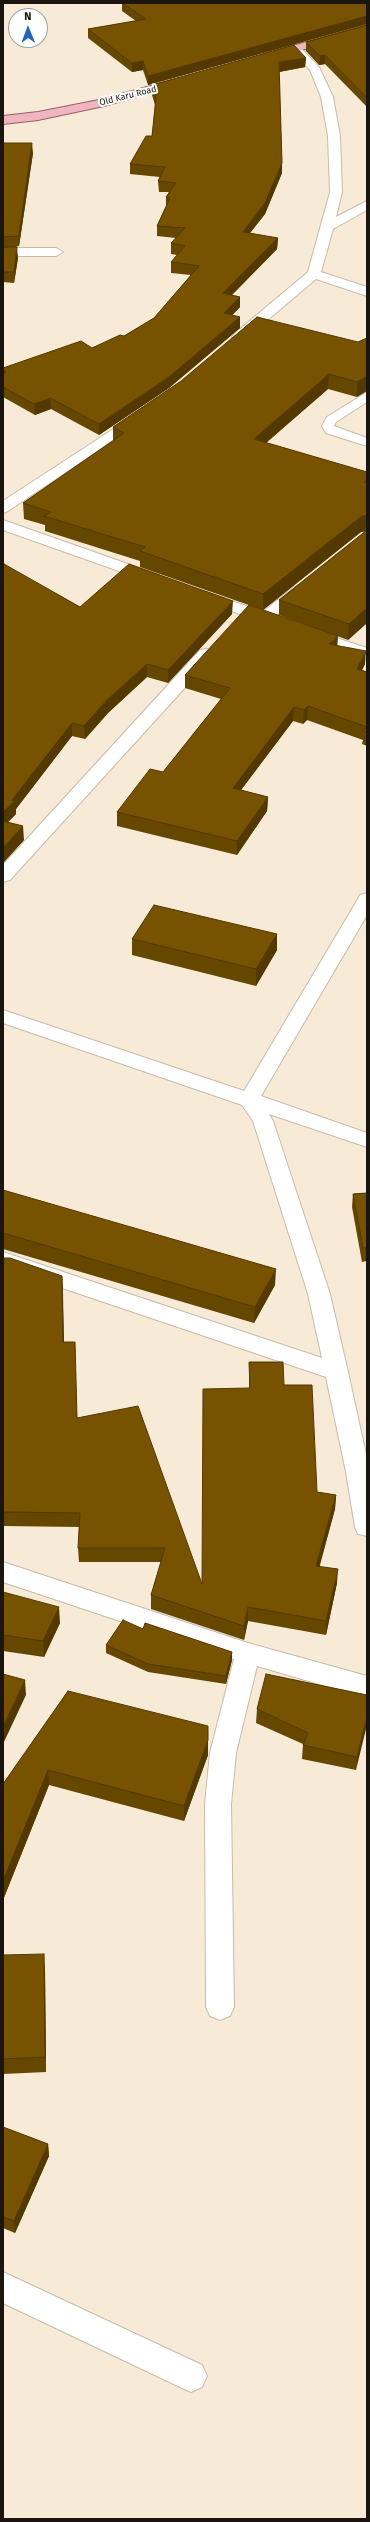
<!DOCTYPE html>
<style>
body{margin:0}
#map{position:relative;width:370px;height:2522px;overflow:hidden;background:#f7ebd8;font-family:"Fira Sans",sans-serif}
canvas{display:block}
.frame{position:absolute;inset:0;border:4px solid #1a160f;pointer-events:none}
.north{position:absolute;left:8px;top:8px;width:40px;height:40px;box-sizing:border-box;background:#fff;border:1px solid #a3a29f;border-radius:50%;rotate:359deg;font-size:11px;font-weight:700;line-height:16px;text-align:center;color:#1a160f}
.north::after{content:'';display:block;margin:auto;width:14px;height:18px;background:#2365b6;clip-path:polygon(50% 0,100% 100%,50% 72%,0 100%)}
</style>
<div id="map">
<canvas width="370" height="2522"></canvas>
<div class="frame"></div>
<div class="north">N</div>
</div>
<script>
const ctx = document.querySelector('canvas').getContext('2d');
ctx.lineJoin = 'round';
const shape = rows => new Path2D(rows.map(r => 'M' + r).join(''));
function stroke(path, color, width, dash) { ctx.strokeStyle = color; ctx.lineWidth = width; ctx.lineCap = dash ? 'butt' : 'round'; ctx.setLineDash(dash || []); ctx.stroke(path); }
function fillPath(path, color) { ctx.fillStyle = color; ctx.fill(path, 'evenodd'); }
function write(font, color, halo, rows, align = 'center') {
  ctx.font = font + ' "Fira Sans",sans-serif'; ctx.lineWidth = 4; ctx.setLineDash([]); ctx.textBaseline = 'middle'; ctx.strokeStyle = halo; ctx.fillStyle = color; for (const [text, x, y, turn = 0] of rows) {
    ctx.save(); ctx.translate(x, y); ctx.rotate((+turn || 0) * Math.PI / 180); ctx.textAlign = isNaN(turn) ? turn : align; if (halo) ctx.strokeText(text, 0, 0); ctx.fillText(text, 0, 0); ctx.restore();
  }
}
const lane = shape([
 [367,392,367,402,336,422,334,426,367,438,367,446,326,433,322,426,327,417,367,392],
 [299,586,304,587,306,590,304,593,269,621,259,621,257,618,259,615,294,587,299,586]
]);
const street = shape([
 [295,45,299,46,319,67,333,97,340,136,342,192,336,217,367,201,367,210,333,229,321,272,367,287,367,296,316,279,244,340,239,341,234,340,232,337,234,334,308,272,330,192,328,136,321,97,310,70,289,48,295,45],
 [3,248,56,248,63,252,56,256,3,256,3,248],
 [138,413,143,414,145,417,143,420,8,511,3,513,3,501,138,413],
 [3,520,159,575,161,578,159,581,147,581,3,530,3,520],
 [204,591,277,617,279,620,277,623,265,623,198,599,196,596,204,591],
 [309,629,367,648,367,659,303,638,301,634,303,630,309,629],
 [206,649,212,650,214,654,212,658,10,880,3,882,3,865,200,650,206,649],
 [367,893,367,915,261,1096,367,1133,367,1147,269,1114,273,1121,330,1294,348,1372,367,1459,367,1536,358,1534,355,1527,346,1472,326,1377,3,1268,3,1252,322,1358,308,1294,253,1121,242,1105,3,1023,3,1010,244,1091,358,899,360,895,367,893],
 [3,1562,248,1643,367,1676,367,1698,257,1666,236,1753,231,1804,234,2007,230,2016,220,2020,210,2016,206,2007,205,1804,210,1753,234,1659,3,1582,3,1562],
 [3,2272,202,2365,207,2376,202,2387,191,2392,180,2387,3,2303,3,2272]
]);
const primary = shape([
 [367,25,367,32,268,59,262,56,264,54,367,25],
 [180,78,186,82,184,84,104,106,38,120,3,124,3,116,38,112,99,100,180,78]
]);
stroke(lane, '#c7bba9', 2);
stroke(street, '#c7bba9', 2);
stroke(primary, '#9b5e67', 2);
fillPath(lane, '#fff');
fillPath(street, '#fff');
fillPath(primary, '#edb6c0');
fillPath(shape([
 [122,3,367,3,367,24,148,85,143,70,132,72,88,38,88,29,136,21,122,11],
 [367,25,367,107,325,64,319,65,306,51,306,42],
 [306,58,305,67,279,72,282,163,282,173,265,214,250,233,278,238,277,249,232,295,240,297,240,307,232,315,240,317,240,328,169,388,99,435,51,409,35,415,3,397,3,368,92,348,124,336,154,318,191,275,171,273,171,262,177,255,171,254,171,243,176,238,157,236,157,226,166,206,166,197,169,192,159,192,158,181,160,177,130,174,130,164,152,136,155,105,152,95,152,85],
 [3,143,33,153,19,246,15,247,18,258,14,283,3,282],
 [367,338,357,397,328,389,266,443,367,472,367,623,348,640,279,615,279,600,366,531,361,532,263,610,140,567,140,561,45,531,45,525,24,519,23,503,113,441,113,427,358,342],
 [3,565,80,607,232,614,168,683,147,677,108,713,85,739,72,736,16,809,16,814,8,822,24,840,3,863],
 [337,646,365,664,362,670,367,672,367,746,362,744,363,740,307,720,303,724,293,721,241,790,268,797,267,811,237,855,117,826,117,812,163,772,221,699,185,688,185,675],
 [277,934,277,950,256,986,132,955,132,939],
 [3,1190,275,1285,254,1323,3,1249],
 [367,1193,367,1261,362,1262,352,1207,353,1194],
 [3,1258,62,1276,64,1342,75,1342,77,1418,202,1584,249,1388,249,1362,284,1385,317,1492,336,1495,335,1509,319,1566,337,1583,326,1635,248,1621,244,1640,151,1609,151,1595,161,1562,79,1562,78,1548,79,1527,3,1526],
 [3,1592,60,1623,44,1657,3,1651],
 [106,1645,232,1652,232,1660,226,1684,148,1672,106,1653],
 [68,1691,208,1755,184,1821,49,1785,3,1900,3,1784],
 [367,1695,356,1770,302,1759,303,1744,256,1723,257,1709],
 [3,1955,45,1969,46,2072,3,2074],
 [3,2127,48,2144,49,2156,15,2233,3,2228]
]), '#664700');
fillPath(shape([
 [367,16,367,24,148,85,148,76],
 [325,55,325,64,319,65,320,56],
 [306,58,305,67,279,72,279,62],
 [143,61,143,70,132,72,132,63],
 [32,143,33,153,19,246,19,236],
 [282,163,282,173,265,214,243,242,243,232],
 [278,238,277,249,223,304,223,293],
 [17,247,18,258,14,283,14,272],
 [240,297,240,307,224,324,224,313],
 [240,317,240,328,169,388,99,435,99,424],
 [329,374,328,389,253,454,254,439],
 [367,376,367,391,357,397,357,382],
 [50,398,51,409,35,415,34,404],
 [362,516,367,516,367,531,361,532,263,610,263,594],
 [233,601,232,614,168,683,168,670],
 [367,608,367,623,348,640,349,624],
 [338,636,337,650,329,644],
 [366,651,365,664,356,682,357,669],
 [147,664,147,677,108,713,85,739,84,726,107,700],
 [308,706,307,720,303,724,304,710],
 [294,707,293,721,232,802,233,788],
 [72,723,72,736,16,809,16,814,3,827,3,812,12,800],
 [268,797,267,811,237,855,237,841],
 [23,826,24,840,3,863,3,848],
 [277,934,277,950,256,986,256,969],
 [276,1269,275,1285,254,1323,255,1307],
 [62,1276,63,1290,64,1356,63,1342],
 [336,1495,335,1509,316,1580,316,1566],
 [338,1569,337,1583,326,1635,326,1621],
 [59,1607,60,1623,44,1657,43,1641],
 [248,1607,248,1621,244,1640,244,1626],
 [232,1652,232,1660,226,1684,226,1676],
 [25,1680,26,1695,3,1744,3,1726],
 [367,1716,367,1725,356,1770,357,1757],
 [208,1740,208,1755,184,1821,184,1806],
 [48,1770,49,1785,3,1900,3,1881],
 [44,1954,45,1969,46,2072,45,2057],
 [48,2144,49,2156,15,2233,14,2221]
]), '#533900');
const building = shape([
 [122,3,367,3,367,16,148,76,143,61,132,63,88,29,146,19,122,3],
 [367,25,367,98,325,55,320,56,306,42,367,25],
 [294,45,306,58,279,62,282,163,265,203,243,232,278,238,223,293,240,297,224,313,240,317,169,377,99,424,50,398,34,404,3,387,3,374,6,372,3,371,3,368,81,341,92,348,120,335,124,336,154,318,199,266,171,262,185,246,171,243,185,228,157,226,170,198,166,197,176,183,158,181,165,167,130,164,146,136,152,136,156,98,152,85,294,45],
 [3,143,32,143,19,236,3,237,3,143],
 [3,247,17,247,14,272,3,272,3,247],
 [257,317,358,342,367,338,367,376,357,382,329,374,254,439,367,472,367,479,364,482,367,483,367,516,362,516,263,594,140,551,145,547,44,516,51,512,23,503,124,433,113,427,181,381,257,317],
 [367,530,367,608,349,624,279,600,367,530],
 [4,564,80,607,129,564,233,601,168,670,147,664,107,700,84,726,72,723,12,800,15,801,3,812,3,565,4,564],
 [249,605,338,636,329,644,366,651,357,669,367,672,367,732,363,731,367,727,308,706,304,710,294,707,233,788,268,797,237,841,117,812,150,769,163,772,230,688,185,675,249,605],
 [3,821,23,826,3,848,3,821],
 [154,905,277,934,256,969,132,939,154,905],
 [3,1190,276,1269,255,1307,3,1233,3,1190],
 [367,1193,367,1248,363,1248,353,1194,367,1193],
 [3,1258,10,1258,62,1276,63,1342,75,1342,77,1418,138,1406,202,1584,203,1389,250,1388,249,1362,283,1362,284,1385,312,1385,317,1492,336,1495,316,1566,338,1569,326,1621,248,1607,244,1626,151,1595,165,1548,78,1548,80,1513,3,1512,3,1258],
 [3,1592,59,1607,43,1641,3,1635,3,1592],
 [123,1620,143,1629,145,1623,232,1652,226,1676,148,1664,106,1645,123,1620],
 [3,1674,25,1680,3,1726,3,1674],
 [266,1674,367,1695,367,1716,357,1757,303,1745,308,1733,257,1709,266,1674],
 [68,1691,208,1726,208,1740,184,1806,48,1770,3,1881,3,1784,68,1691],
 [44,1954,45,2057,3,2059,3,1955,44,1954],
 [3,2127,48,2144,14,2221,3,2217,3,2127]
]);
fillPath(building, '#775200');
stroke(building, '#533900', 1);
write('9px', '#1a160f', '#fff', [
 ["Old Karu Road",128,96,-14]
]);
</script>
